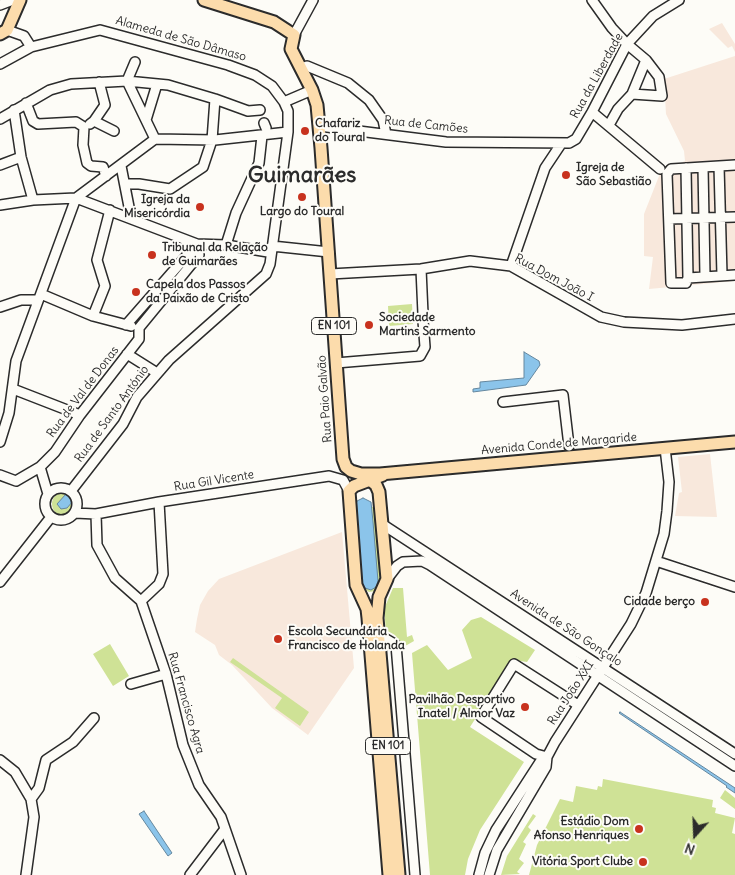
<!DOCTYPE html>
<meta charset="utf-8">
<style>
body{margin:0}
#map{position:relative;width:735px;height:875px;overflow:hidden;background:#fdfcf7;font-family:Delius,sans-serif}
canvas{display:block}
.north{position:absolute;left:670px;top:810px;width:50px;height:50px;-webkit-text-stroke:4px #fdfcf7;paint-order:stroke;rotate:200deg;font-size:14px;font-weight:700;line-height:20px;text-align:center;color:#2b2b2b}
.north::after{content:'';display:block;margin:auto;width:18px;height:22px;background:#2b2b2b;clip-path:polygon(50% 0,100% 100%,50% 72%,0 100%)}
</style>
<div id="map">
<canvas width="735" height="875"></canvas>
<div class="north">N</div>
</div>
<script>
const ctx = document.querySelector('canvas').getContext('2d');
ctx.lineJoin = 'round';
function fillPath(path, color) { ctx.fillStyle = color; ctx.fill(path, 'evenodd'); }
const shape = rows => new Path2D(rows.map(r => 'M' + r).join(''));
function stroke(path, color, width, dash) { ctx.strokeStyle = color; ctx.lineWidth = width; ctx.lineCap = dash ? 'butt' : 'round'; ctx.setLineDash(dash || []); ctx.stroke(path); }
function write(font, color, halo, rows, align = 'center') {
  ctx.font = font + ' Delius,sans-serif'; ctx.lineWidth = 4; ctx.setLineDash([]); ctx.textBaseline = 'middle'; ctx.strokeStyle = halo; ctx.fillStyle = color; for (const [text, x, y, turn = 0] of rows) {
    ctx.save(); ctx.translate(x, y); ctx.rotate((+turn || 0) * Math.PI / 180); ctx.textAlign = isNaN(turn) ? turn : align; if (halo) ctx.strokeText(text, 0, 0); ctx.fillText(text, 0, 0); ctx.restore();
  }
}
fillPath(shape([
 [722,23,735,44,735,52,732,46,728,48,709,29],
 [735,56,735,281,649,289,653,257,644,256,644,214,661,171,685,161,684,151,666,114,664,79],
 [710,454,717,517,675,516,679,493,682,492,678,457],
 [342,532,354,668,308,735,272,708,232,665,219,655,215,645,195,632,197,619,200,605,208,591,219,579]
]), '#f8e8dc');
fillPath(shape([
 [412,304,413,324,389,326,388,306],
 '52 504a12 12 0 1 1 24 0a12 12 0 1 1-24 0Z',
 [372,507,375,507,381,581,376,591,369,592,360,586,355,509,360,544,374,543],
 [393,588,403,588,407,637,412,635,414,641,407,645,404,646,395,635,386,630,384,609],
 [481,617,535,650,527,662,513,660,470,727,524,762,480,830,468,859,465,875,430,875,412,653,427,645,448,670,472,658,462,630,471,620],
 [110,644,129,676,113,686,93,654],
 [233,658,309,712,300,726,275,708,282,698,230,662],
 [603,779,713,800,712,807,716,808,715,813,735,818,732,833,735,834,735,875,529,875,537,845,560,799,573,802,576,786,597,790,598,786,602,787],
 [725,790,735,798,735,809,720,798],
 [533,814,536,816,528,827,531,830,523,842,526,844,519,859,524,863,517,872,520,874,501,875,507,856]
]), '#cfe296');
const water = shape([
 [524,352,539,361,540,365,526,385,473,392,473,389,480,388,480,382,524,378,524,352],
 [66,494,70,495,73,501,67,508,61,509,57,504,66,494],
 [363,498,371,502,373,522,378,581,376,587,371,590,365,588,362,582,358,544,355,507,357,501,363,498],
 [620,712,735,788,735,793,726,787,727,786,619,713,620,712],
 [144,811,172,853,168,856,139,814,144,811]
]);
fillPath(water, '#8bc4ea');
stroke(water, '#65879e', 1);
const minor = shape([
 [592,0,612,28,627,44,646,60,659,77,662,96,632,94],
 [0,5,13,0],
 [7,30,24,36,31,47],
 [294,35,313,0],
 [0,64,31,47,100,30,228,65,255,75,272,86,284,102,288,111,288,132,270,264,266,274,169,360,137,397,123,424,71,491],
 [302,68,307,66,348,83,369,100,383,120,386,134],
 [127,81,155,139,215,140,288,132],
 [127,81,135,62],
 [215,99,248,111,260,110],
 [284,102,312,90],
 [26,103,33,121,38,124,76,122,84,127,83,145,87,163,91,166,103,167,106,176],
 [14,110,21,157,33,200],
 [592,112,660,169],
 [0,119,50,90,71,84,127,81,168,85,215,99,212,140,203,167,170,189,139,184,125,184],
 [146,120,157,84],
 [94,121,105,105,99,82],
 [264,123,266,128],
 [90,124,94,121,114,131],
 [609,125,618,109,632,94,646,60],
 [319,126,446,142,569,143,576,139,592,112,627,44,653,16,679,0],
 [0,165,21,157],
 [735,165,671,169,667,174,671,283,686,283,688,278,735,275],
 [121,166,131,217],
 [719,166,722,275],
 [703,167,705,276],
 [686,168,688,278],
 [0,205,33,200,76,198,197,244,226,245,268,252],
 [669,219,735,217],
 [226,245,236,213,259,163,262,136],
 [272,246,329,252],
 [511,266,545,168,561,144],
 [421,269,423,314],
 [330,274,421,269,470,261,511,266,601,317,624,322,682,325,735,319],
 [41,294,93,316,131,326],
 [0,307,21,300,38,300],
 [93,316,105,286,97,260,110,210],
 [126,325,197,244],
 [139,328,199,255,197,244],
 [127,354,154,371],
 [336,363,420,356,425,347,423,321],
 [13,389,80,415],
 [503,402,563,395,569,446],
 [0,442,9,413,16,361,76,198,155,139],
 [40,467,48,494],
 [0,475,16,481,40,467,55,452,80,415,139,339,139,328],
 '45 504a16 16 0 1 1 32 0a16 16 0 1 1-32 0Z',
 [75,513,96,514,159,502,329,476,343,480,349,491],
 [96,514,97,545,115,578,141,601,166,674,183,745,199,785,221,817,241,875],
 [382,524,735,754],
 [656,561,735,587],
 [387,579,397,566,403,562,422,561,430,565,735,766],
 [0,582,51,517],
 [141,601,159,584,163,574,159,502],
 [379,635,396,645,415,875],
 [131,684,166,674],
 [547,757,536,754,481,717,514,664,578,705],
 [0,760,15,772,31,799,34,817,26,875],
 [31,799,39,788,46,760,73,742,94,718],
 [190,875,225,829],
 [479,875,485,853,496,830,540,762,547,757],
 [489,875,497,850,546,767,547,757,555,742,631,624,646,593,664,534,667,511,669,482,665,448]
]);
const major = shape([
 [204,0,274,22,294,35,291,49,312,90,317,105,321,148,343,459,346,467,351,471,361,474,380,474,735,442],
 [0,34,7,30,20,0],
 [383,475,354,486,349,491,356,585,367,609,368,618,389,875],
 [367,478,376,485,379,492,387,579,379,597,377,618,399,875]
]);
stroke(minor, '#2b2b2b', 12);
stroke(major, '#2b2b2b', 15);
stroke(minor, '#fdfcf7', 9);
stroke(major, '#fcdcac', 11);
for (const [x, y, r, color] of [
 [305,131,5,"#c8321e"],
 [566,175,5,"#c8321e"],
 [302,197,5,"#c8321e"],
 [200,207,5,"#c8321e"],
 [152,255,5,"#c8321e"],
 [136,292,5,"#c8321e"],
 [369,325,5,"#c8321e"],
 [705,602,5,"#c8321e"],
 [278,639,5,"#c8321e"],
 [525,707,5,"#c8321e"],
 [639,829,5,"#c8321e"],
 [643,862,5,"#c8321e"]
]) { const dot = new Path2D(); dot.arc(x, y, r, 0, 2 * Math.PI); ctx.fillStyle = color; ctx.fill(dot); stroke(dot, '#fdfcf7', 2); }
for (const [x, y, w] of [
 [334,326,45],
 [388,746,45]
]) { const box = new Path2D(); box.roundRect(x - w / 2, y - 8.5, w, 17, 4); ctx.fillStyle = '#fdfcf7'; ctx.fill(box); stroke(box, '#2b2b2b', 1); }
write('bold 11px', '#2b2b2b', null, [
 ["EN 101",334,326],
 ["EN 101",388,746]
]);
write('12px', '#2b2b2b', '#fdfcf7', [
 ["Alameda de São Dâmaso",181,39,16],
 ["Rua da Liberdade",597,76,-61],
 ["Rua de Camões",426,125,6],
 ["Rua Dom João I",554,278,28],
 ["Rua de Val de Donas",83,392,-53],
 ["Rua Paio Galvão",325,399,-94],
 ["Rua de Santo António",112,414,-54],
 ["Avenida Conde de Margaride",559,444,-5],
 ["Rua Gil Vicente",214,481,-9],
 ["Avenida de São Gonçalo",566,628,33],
 ["Rua João XXI",571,693,-57],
 ["Rua Francisco Agra",186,703,74]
]);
write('bold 12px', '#2b2b2b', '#fdfcf7', [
 ["Chafariz",315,124],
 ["do Toural",315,138],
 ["Igreja de",576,168],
 ["São Sebastião",576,182],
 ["Igreja da",190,200,"right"],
 ["Misericórdia",190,214,"right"],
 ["Largo do Toural",302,212,"center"],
 ["Tribunal da Relação",162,248],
 ["de Guimarães",162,262],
 ["Capela dos Passos",146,285],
 ["da Paixão de Cristo",146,299],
 ["Sociedade",379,318],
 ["Martins Sarmento",379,332],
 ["Cidade berço",695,602,"right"],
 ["Escola Secundária",288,632],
 ["Francisco de Holanda",288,646],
 ["Pavilhão Desportivo",515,700,"right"],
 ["Inatel / Almor Vaz",515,714,"right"],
 ["Estádio Dom",629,822,"right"],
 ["Afonso Henriques",629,836,"right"],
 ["Vitória Sport Clube",633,862,"right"]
], 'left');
write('bold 22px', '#2b2b2b', '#fdfcf7', [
 ["Guimarães",302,176]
]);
</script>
